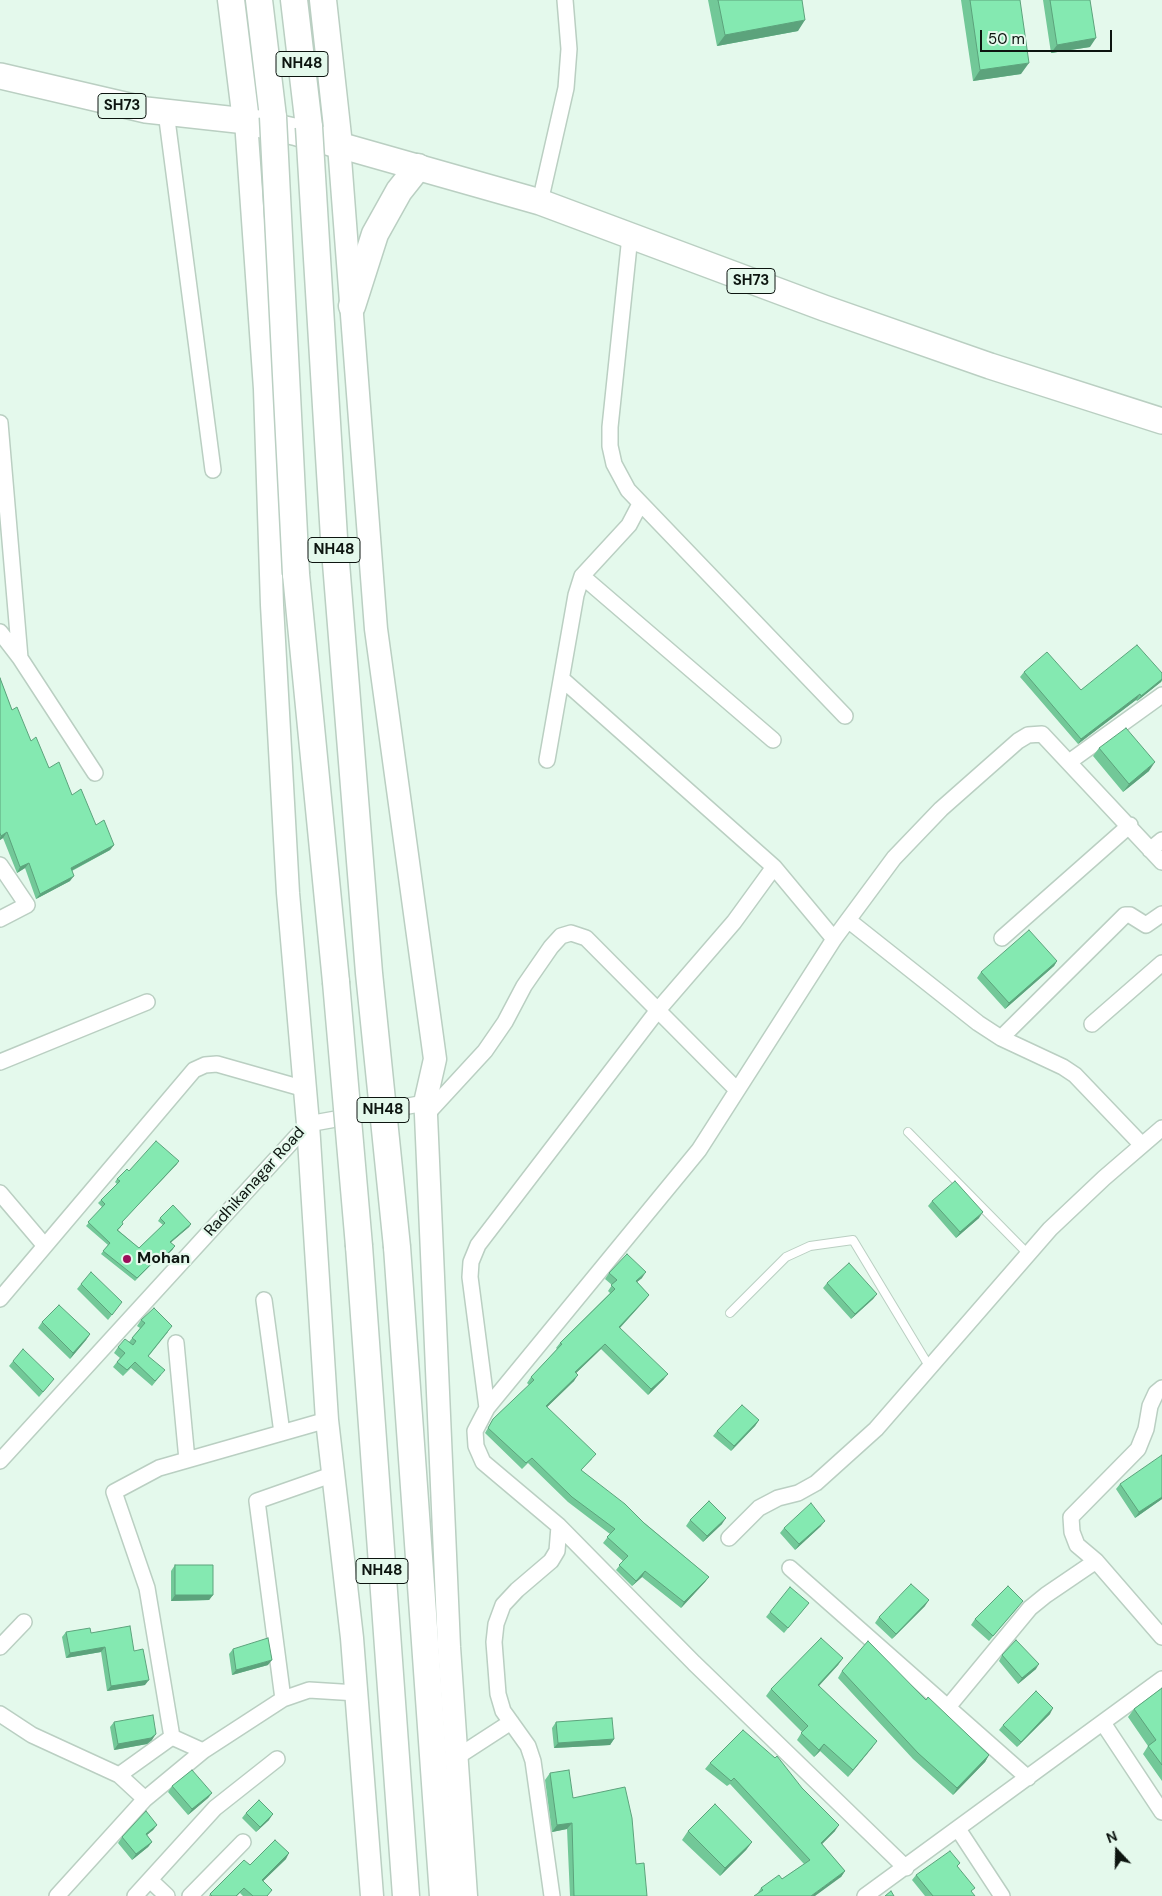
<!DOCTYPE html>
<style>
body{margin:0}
#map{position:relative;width:1162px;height:1896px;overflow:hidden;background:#e4f9ec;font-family:"DM Sans",sans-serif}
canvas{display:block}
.north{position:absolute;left:1092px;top:1826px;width:50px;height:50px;-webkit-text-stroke:4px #e4f9ec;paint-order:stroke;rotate:339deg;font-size:14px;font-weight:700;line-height:20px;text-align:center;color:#0d1510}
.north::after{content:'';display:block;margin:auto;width:18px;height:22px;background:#0d1510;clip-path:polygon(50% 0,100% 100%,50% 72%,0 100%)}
.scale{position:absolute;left:980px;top:30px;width:132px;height:22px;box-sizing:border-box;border:2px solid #0d1510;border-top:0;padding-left:6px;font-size:15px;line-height:18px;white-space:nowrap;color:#0d1510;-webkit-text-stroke:4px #e4f9ec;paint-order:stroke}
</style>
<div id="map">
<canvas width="1162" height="1896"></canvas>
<div class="north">N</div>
<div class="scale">50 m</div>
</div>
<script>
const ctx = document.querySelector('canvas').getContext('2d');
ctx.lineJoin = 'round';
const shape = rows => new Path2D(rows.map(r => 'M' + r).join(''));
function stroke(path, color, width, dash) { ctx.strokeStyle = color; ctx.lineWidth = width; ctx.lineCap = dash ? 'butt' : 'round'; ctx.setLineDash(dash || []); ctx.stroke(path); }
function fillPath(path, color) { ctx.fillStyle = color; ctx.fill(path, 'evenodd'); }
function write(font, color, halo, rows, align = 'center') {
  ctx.font = font + ' "DM Sans",sans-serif'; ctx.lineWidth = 4.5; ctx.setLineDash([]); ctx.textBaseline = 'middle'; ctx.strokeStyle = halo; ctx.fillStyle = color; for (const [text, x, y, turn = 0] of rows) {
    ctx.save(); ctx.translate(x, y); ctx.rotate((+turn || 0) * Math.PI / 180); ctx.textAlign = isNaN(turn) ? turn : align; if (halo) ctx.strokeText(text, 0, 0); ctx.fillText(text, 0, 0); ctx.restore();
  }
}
const service = shape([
 [908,1132,1028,1254],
 [730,1313,786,1257,810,1246,853,1240,929,1366]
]);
const minor = shape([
 [166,112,213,470],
 [540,202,566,88,569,49,565,0],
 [630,236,610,427,610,446,614,464,628,490,845,716],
 [0,423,20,658,0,632],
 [582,576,773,740],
 [20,658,95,773],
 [562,679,774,867,834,939],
 [547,760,576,595,582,576,629,525,640,504],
 [1069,762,1162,695],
 [1150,850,1162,840],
 [0,865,27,905,0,919],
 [848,920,978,1023,1001,1038,1063,1067,1075,1075,1142,1145],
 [1002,938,1130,825],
 [1092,1024,1162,963],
 [1001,1038,1125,915,1130,915,1146,925,1162,914],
 [0,1062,147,1002],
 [426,1115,485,1051,505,1022,524,986,551,947,561,936,571,933,586,938,737,1090],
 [0,1193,45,1246],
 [0,1299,194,1070,205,1065,217,1064,305,1089],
 [264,1300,282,1433],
 [176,1343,187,1460],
 [1162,1388,1156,1393,1150,1406,1146,1429,1138,1449,1071,1517,1072,1532,1077,1545,1096,1561,1162,1637],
 [487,1408,470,1277,471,1262,478,1245,658,1010,734,922,774,867],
 [0,1461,308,1124,425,1103],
 [729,1538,759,1508,778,1498,798,1493,816,1483,876,1429,1050,1229,1104,1178,1162,1128],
 [790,1568,1028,1778],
 [0,1647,24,1622],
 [283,1699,257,1501,334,1474],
 [948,1707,1030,1608,1046,1595,1096,1561],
 [0,1714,32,1735,119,1775,145,1799],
 [1103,1723,1162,1812],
 [203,1751,172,1737,147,1588,114,1492,159,1468,327,1420],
 [457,1757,511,1722],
 [119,1775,172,1737],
 [958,1829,1002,1896],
 [906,1868,694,1663,559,1526,483,1462,476,1446,475,1431,487,1408,699,1150,834,939,894,858,941,809,1018,741,1028,735,1042,734,1162,862],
 [150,1880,167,1896],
 [57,1896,145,1799,203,1751,283,1699,309,1690,357,1693],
 [135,1896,215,1808,277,1759],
 [190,1896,243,1842],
 [552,1896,533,1761,528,1746,503,1711,498,1694,494,1642,496,1624,503,1605,517,1590,551,1561,557,1551,559,1526],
 [865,1896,1162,1679]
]);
const secondary = shape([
 [246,121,265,389,272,605,288,893,308,1124,327,1420,352,1638,372,1896],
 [339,145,376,629,435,1059,425,1103,426,1115,449,1647,466,1896]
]);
const primary = shape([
 [0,76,146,110,246,121],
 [339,145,540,202,824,308,990,366,1162,421]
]);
const trunk = shape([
 [231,0,246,121,296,132,339,145,323,0],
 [259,0,273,117],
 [294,0,309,127],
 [352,306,375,234,399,191,418,167],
 [296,574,336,982],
 [359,1246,406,1896],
 [397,1247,443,1896]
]);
stroke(service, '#bacfc2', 10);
stroke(minor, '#bacfc2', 18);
stroke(secondary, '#bacfc2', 25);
stroke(primary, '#bacfc2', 28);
stroke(trunk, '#bacfc2', 29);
stroke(service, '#fff', 8);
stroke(minor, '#fff', 15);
stroke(secondary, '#fff', 22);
stroke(primary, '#fff', 25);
stroke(trunk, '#fff', 26);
const trunkBridge = shape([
 [273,117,296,574],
 [309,127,334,538,369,973,397,1247],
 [336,982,359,1246]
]);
stroke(trunkBridge, '#bacfc2', 29, []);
stroke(trunkBridge, '#fff', 26);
fillPath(shape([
 [708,0,802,0,798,31,717,46],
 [961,0,1020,0,1021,74,973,81],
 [1043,0,1090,0,1090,47,1051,53],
 [1024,672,1081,690,1162,673,1162,681,1137,701,1136,700,1078,744,1020,677],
 [0,678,12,710,31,741,49,768,72,795,96,825,114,845,110,850,72,871,70,881,36,899,25,868,17,873,3,838,0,840],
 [1099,748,1149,771,1123,792,1093,756],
 [1057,961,1054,966,1005,1009,977,978,981,972],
 [177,1164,122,1222,121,1227,118,1230,139,1248,163,1225,158,1221,160,1218,191,1224,189,1227,171,1242,173,1249,158,1264,155,1261,135,1281,101,1254,108,1245,86,1226,102,1207,98,1203,117,1184,115,1182,117,1179,129,1171],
 [932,1201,979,1218,956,1238,928,1206],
 [609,1273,642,1278,637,1282,649,1295,645,1300,620,1328,664,1379,648,1395,601,1349,576,1373,574,1381,547,1407,592,1459,581,1470,709,1577,705,1582,681,1608,642,1577,632,1586,616,1570,623,1561,603,1543,610,1534,568,1502,528,1463,522,1469,485,1433,493,1419,529,1385,527,1383,531,1377,557,1349,556,1348,560,1343,610,1293,608,1291,612,1285,605,1279],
 [827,1283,877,1294,873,1299,851,1319,823,1288],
 [81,1284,118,1307,108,1320,77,1289],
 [141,1320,168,1332,148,1357,161,1375,152,1386,131,1368,123,1376,113,1367,120,1358,114,1353,118,1347,129,1342,140,1328,137,1326],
 [42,1322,90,1334,86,1340,70,1359,38,1328],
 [13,1361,50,1384,39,1397,9,1366],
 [759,1420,755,1426,731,1451,713,1436,717,1431],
 [1120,1484,1162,1499,1135,1518,1116,1489],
 [690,1520,722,1524,703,1542,686,1526],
 [821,1526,795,1550,780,1533,784,1528],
 [175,1565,213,1595,209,1600,171,1601,171,1571],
 [809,1603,784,1633,766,1617,770,1612],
 [925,1606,892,1639,875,1623,879,1617],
 [1019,1606,989,1641,971,1625,975,1619],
 [66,1632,91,1633,134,1651,145,1685,107,1691,101,1652,66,1658,62,1637],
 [233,1649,268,1665,232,1675,229,1654],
 [1002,1655,1036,1669,1018,1684,999,1661],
 [843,1658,838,1665,819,1686,877,1741,848,1777,820,1751,814,1757,797,1740,802,1732,766,1696,771,1689],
 [842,1671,926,1700,989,1755,985,1762,953,1795,913,1759,838,1678],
 [1162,1688,1162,1781,1143,1754,1148,1746,1128,1717,1134,1709],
 [1050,1714,1017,1747,999,1730,1003,1725],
 [114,1722,152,1740,147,1744,114,1750,110,1727],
 [556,1722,614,1739,610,1745,554,1748,552,1728],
 [710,1763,835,1831,822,1844,845,1871,841,1877,757,1894,761,1888,782,1879,804,1864,730,1784,727,1786,705,1769],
 [550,1773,636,1864,647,1896,570,1896,567,1829,552,1832,545,1780],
 [172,1786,212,1793,208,1798,188,1815,168,1792],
 [246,1813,269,1820,256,1832,242,1818],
 [157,1825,153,1830,147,1835,152,1842,148,1847,132,1860,118,1843,122,1837],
 [688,1831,752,1842,746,1850,720,1876,682,1840],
 [286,1859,263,1881,268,1896,243,1896,240,1893,237,1896,209,1896,210,1894,250,1865],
 [958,1867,972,1893,975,1896,925,1896,912,1880,916,1875]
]), '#72c898');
fillPath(shape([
 [805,20,798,31,717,46,725,35],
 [1096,38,1090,47,1051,53,1057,45],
 [1029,63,1021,74,973,81,980,70],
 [1162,679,1161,682,1137,701,1141,696],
 [1140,694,1136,700,1078,744,1081,739],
 [1155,762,1149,771,1123,792,1129,784],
 [7,832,3,838,0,840,0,837,1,836],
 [114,845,110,850,67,873,71,868],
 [29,863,25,868,17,873,20,867],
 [74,876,70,881,36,899,40,894],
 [1057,961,1054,966,1005,1009,1009,1003],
 [179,1161,177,1164,119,1225,122,1222],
 [983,1212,979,1218,956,1238,960,1232],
 [191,1224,189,1227,168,1245,170,1242],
 [175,1246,173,1249,158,1264,160,1261],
 [646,1272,642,1278,632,1286,636,1281],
 [877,1294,873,1299,851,1319,855,1314],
 [649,1295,645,1300,615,1333,619,1327],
 [90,1334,86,1340,70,1359,73,1353],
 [605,1344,601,1349,571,1378,575,1372],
 [668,1374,664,1379,648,1395,651,1389],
 [578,1375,574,1381,542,1412,546,1406],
 [759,1420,755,1426,731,1451,734,1446],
 [1162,1497,1162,1499,1135,1518,1139,1512],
 [726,1518,722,1524,703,1542,707,1536],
 [825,1521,821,1526,795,1550,799,1544],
 [645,1571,642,1577,632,1586,636,1581],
 [709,1577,705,1582,681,1608,684,1602],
 [175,1595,213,1595,209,1600,171,1601],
 [929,1600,925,1606,892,1639,896,1634],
 [105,1647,101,1652,66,1658,70,1653],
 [843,1658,838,1665,813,1692,818,1685],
 [272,1660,268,1665,232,1675,236,1670],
 [1039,1664,1036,1669,1018,1684,1022,1678],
 [149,1680,145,1685,107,1691,111,1686],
 [1053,1708,1050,1714,1017,1747,1021,1742],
 [156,1734,152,1740,147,1744,114,1750,118,1744],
 [614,1739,610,1745,554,1748,558,1743],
 [877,1741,872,1748,848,1777,853,1770],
 [824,1744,820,1751,814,1757,819,1750],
 [989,1755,985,1762,953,1795,957,1788],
 [212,1793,208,1798,188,1815,192,1809],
 [273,1814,269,1820,256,1832,260,1827],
 [572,1823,567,1829,552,1832,557,1825],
 [157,1825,153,1830,142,1839,146,1834],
 [839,1825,835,1831,817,1849,821,1843],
 [152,1842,148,1847,132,1860,136,1854],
 [752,1842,746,1850,720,1876,725,1868],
 [289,1853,286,1859,258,1886,262,1880],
 [845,1871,841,1877,815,1896,811,1896]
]), '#5ca37c');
const building = shape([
 [718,0,802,0,805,20,725,35,718,0],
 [970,0,1020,0,1029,63,980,70,970,0],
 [1050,0,1090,0,1096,38,1057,45,1050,0],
 [1137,645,1162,673,1162,679,1141,696,1140,694,1081,739,1024,672,1047,652,1081,690,1137,645],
 [0,678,12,710,17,707,31,741,36,737,49,768,59,762,72,795,81,789,96,825,104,820,114,845,71,868,74,876,40,894,29,863,20,867,7,832,1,836,0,833,0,678],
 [1126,728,1155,762,1129,784,1099,748,1126,728],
 [1029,930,1057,961,1009,1003,981,972,1029,930],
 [156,1141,179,1161,122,1222,123,1224,117,1230,139,1248,165,1223,160,1218,173,1205,191,1224,170,1242,175,1246,160,1261,157,1258,137,1278,103,1251,110,1243,88,1222,105,1204,101,1200,120,1181,117,1179,127,1169,129,1171,156,1141],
 [955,1181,983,1212,960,1232,932,1201,955,1181],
 [627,1254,646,1272,636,1281,649,1295,619,1327,668,1374,651,1389,605,1344,575,1372,578,1375,546,1406,596,1454,581,1470,625,1504,644,1523,709,1577,684,1602,645,1571,636,1581,619,1565,628,1556,607,1537,615,1529,572,1497,532,1458,526,1463,488,1428,493,1419,534,1380,531,1377,562,1344,560,1343,615,1289,611,1285,617,1280,609,1273,627,1254],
 [849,1263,877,1294,855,1314,827,1283,849,1263],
 [91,1272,122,1302,112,1315,81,1284,91,1272],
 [59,1305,90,1334,73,1353,42,1322,59,1305],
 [154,1308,172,1326,148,1356,165,1370,155,1381,135,1362,127,1370,117,1362,125,1353,118,1347,125,1339,133,1345,136,1341,132,1338,145,1323,141,1320,154,1308],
 [23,1349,54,1379,43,1392,13,1361,23,1349],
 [742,1405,759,1420,734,1446,717,1431,742,1405],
 [1162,1455,1162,1497,1139,1512,1120,1484,1162,1455],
 [709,1501,726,1518,707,1536,690,1520,709,1501],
 [811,1503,825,1521,799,1544,784,1528,811,1503],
 [175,1565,213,1565,213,1595,175,1595,175,1565],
 [911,1584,929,1600,896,1634,879,1617,911,1584],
 [1008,1586,1023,1601,993,1636,975,1619,1008,1586],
 [790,1587,809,1603,788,1628,770,1612,790,1587],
 [130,1626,134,1651,143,1649,149,1680,111,1686,105,1647,70,1653,66,1632,90,1628,91,1633,130,1626],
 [268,1638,272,1660,236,1670,233,1649,268,1638],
 [821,1638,843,1658,818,1685,877,1741,853,1770,824,1744,819,1750,801,1733,808,1726,771,1689,821,1638],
 [1016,1640,1039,1664,1022,1678,1002,1655,1016,1640],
 [868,1641,926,1700,928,1697,989,1755,957,1788,918,1753,842,1671,868,1641],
 [1162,1688,1162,1765,1148,1746,1156,1740,1134,1709,1162,1688],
 [1036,1691,1053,1708,1021,1742,1003,1725,1036,1691],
 [153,1715,156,1734,151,1738,118,1744,114,1722,153,1715],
 [612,1718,614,1739,558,1743,556,1722,612,1718],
 [743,1730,775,1758,777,1756,802,1788,839,1825,821,1843,845,1871,811,1896,754,1896,763,1890,761,1888,779,1875,782,1879,810,1860,734,1778,731,1781,710,1763,743,1730],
 [192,1770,212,1793,192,1809,172,1786,192,1770],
 [569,1770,573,1798,625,1787,632,1818,636,1864,644,1863,647,1896,574,1896,572,1823,557,1825,550,1773,569,1770],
 [259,1800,273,1814,260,1827,246,1813,259,1800],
 [715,1804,752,1842,725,1868,688,1831,715,1804],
 [146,1811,157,1825,146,1834,152,1842,136,1854,122,1837,146,1811],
 [275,1840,289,1853,262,1880,272,1890,267,1896,253,1896,244,1888,236,1896,212,1896,210,1894,244,1860,250,1865,275,1840],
 [950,1851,960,1863,957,1866,975,1888,971,1891,975,1896,933,1896,916,1875,950,1851],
 [891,1891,894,1896,885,1896,891,1891]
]);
fillPath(building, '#84e9b1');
stroke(building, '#5ca37c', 1);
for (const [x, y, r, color] of [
 [127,1259,5,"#9c0d5b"]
]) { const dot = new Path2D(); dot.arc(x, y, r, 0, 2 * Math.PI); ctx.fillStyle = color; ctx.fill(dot); stroke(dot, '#e4f9ec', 2); }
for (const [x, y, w] of [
 [302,64,52],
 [122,106,48],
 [751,281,48],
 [334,550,52],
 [383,1110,52],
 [382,1571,52]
]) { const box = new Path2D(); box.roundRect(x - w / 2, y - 12.5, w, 25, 4); ctx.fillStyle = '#e4f9ec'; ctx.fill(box); stroke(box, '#0d1510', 1); }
write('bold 15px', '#0d1510', null, [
 ["NH48",302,64],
 ["SH73",122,106],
 ["SH73",751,281],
 ["NH48",334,550],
 ["NH48",383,1110],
 ["NH48",382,1571]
]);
write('16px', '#0d1510', '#e4f9ec', [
 ["Radhikanagar Road",255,1182,-48]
]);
write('bold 16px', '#0d1510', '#e4f9ec', [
 ["Mohan",137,1259]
], 'left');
</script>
